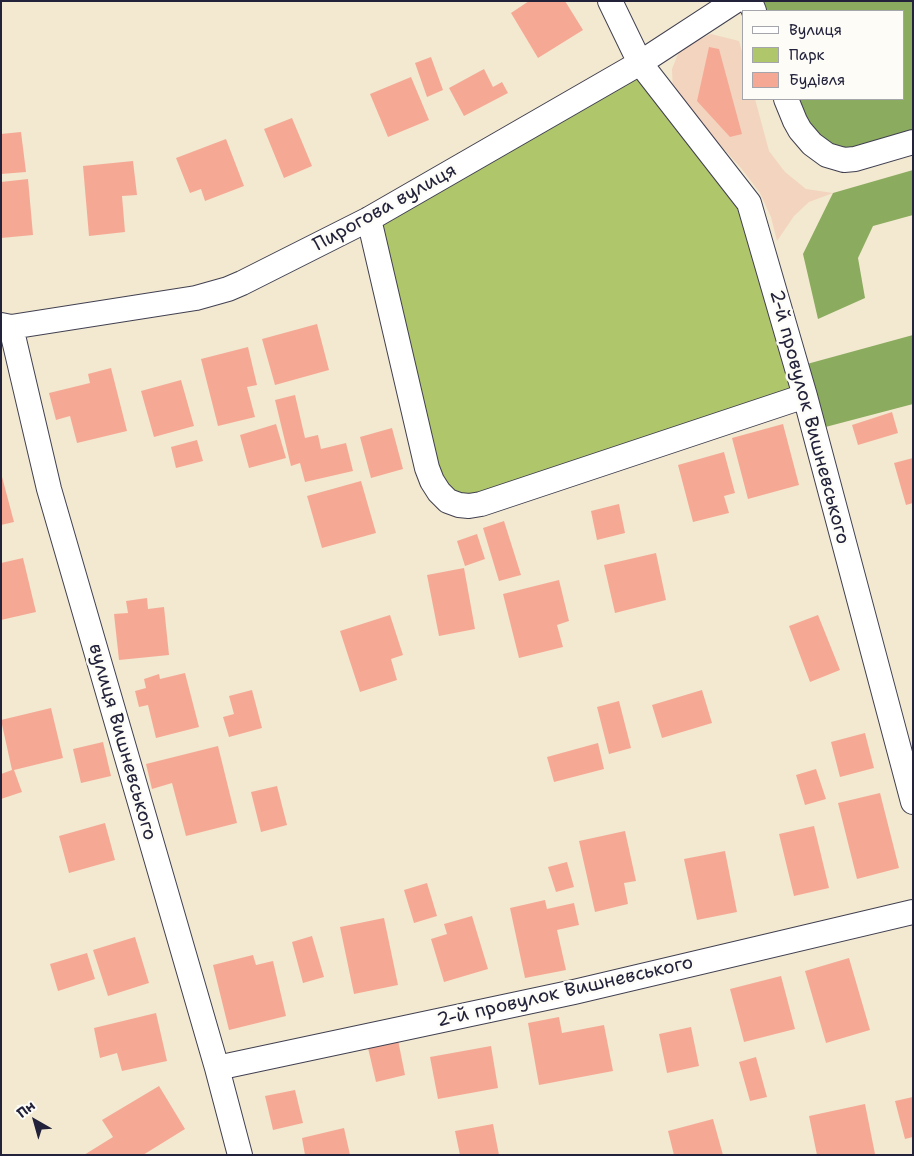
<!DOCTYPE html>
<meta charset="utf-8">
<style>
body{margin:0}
#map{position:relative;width:914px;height:1156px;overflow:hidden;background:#f2e9d0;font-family:"Shantell Sans",sans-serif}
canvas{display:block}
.frame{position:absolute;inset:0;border:2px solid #22223b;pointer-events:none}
.legend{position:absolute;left:742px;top:10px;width:162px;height:90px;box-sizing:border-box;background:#fdfcf7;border:1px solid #a5a5ac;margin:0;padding:6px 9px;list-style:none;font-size:15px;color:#22223b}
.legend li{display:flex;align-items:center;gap:10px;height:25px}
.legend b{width:25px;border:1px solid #a5a5ac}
.north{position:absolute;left:10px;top:1096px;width:50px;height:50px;-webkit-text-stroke:4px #fdfcf7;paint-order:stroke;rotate:322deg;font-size:14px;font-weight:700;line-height:20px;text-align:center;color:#22223b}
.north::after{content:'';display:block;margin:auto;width:18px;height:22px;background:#22223b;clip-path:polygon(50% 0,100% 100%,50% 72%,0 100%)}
</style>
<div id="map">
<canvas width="914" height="1156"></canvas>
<div class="frame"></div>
<ul class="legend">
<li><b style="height:6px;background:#fff"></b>Вулиця</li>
<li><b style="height:14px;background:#afc66b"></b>Парк</li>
<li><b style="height:14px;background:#f5a995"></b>Будівля</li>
</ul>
<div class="north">Пн</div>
</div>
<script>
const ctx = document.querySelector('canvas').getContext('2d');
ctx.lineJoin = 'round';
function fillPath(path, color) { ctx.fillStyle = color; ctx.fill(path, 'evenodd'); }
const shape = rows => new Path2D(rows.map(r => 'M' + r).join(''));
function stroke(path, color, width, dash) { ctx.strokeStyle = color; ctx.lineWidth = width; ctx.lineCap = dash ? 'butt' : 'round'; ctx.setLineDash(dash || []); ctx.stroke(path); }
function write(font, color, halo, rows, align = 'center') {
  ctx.font = font + ' "Shantell Sans",sans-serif'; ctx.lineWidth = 5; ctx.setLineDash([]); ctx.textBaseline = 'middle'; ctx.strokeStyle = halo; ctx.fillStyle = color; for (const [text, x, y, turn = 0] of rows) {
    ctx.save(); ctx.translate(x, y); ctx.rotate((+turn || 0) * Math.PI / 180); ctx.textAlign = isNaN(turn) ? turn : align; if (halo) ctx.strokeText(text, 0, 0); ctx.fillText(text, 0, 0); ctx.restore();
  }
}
fillPath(shape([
 [711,34,739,41,743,55,743,99,755,99,769,151,785,172,806,189,833,193,809,202,794,216,777,241,771,217,760,193,741,168,673,93,672,69,680,49]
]), '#f3d4bf');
fillPath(shape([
 [640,63,749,203,805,396,481,504,448,501,369,219]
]), '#afc66b');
fillPath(shape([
 [750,1,913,1,913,142,836,158,786,99,903,99,903,11,754,11],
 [913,170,913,215,873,226,858,258,865,298,818,319,803,254,833,193],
 [913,335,913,404,814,430,796,367]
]), '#8bab5f');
fillPath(shape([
 [529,1,565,1,583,30,538,58,511,13],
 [709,47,719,49,742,134,730,137,697,101],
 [431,57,443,90,427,97,415,63],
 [484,69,493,87,502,82,508,93,464,116,449,88],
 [411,77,429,120,388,137,370,94],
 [292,118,312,166,284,178,264,129],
 [21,132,26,172,1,174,1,134],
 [226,139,244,186,205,201,201,189,190,193,176,158],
 [133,161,137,195,122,196,125,232,89,236,83,166],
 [28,179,33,235,1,238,1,182],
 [317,324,329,370,275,385,262,339],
 [248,347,257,385,247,387,255,417,218,426,201,359],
 [111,368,127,431,77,443,70,416,56,420,49,393,90,383,88,374],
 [181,380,194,426,154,437,141,391],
 [295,395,305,438,318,435,321,449,346,443,353,471,305,482,300,463,291,466,275,400],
 [892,412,898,433,858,445,852,425],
 [276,424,286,458,249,468,240,435],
 [783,424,799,485,748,499,732,438],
 [392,428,403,469,371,478,360,437],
 [197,440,203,461,176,468,171,447],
 [724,452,735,493,724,496,729,513,693,522,678,465],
 [913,458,913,503,906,505,894,463],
 [1,473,14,522,1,525],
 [361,481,376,533,322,548,307,496],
 [619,504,625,533,597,540,591,511],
 [504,521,521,575,499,581,483,528],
 [477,534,485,559,465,566,457,541],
 [656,553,666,600,615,613,604,565],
 [23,558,36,612,1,620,1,563],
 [464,568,475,629,439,636,427,575],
 [559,580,569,621,557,625,563,647,519,658,503,594],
 [147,598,148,609,164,607,169,655,119,660,114,614,128,613,126,601],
 [390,615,403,655,391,659,397,680,360,692,340,631],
 [818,615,840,670,810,682,789,626],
 [185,673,199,727,156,738,148,705,139,707,135,691,146,688,144,679,159,674,160,679],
 [252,690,262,728,229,737,223,717,234,714,229,696],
 [702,690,712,723,662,738,652,705],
 [619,701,631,748,609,754,597,707],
 [51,708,63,758,14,770,22,792,1,799,1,774,12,770,1,720],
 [865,733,874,768,840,777,831,742],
 [103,742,111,776,81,783,73,749],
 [598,743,604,769,554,782,547,757],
 [218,746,237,823,186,836,172,783,152,789,146,764],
 [816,769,826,799,805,805,796,775],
 [277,786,287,825,261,832,251,792],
 [880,793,899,868,857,879,838,803],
 [105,823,115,860,69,873,59,836],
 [814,826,829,888,794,896,779,834],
 [625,831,636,881,624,883,628,904,595,912,579,841],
 [725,851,737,912,697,920,684,859],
 [567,862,574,887,556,892,548,867],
 [427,883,437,916,414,923,404,890],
 [545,900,547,909,574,903,579,925,557,930,566,970,525,978,510,908],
 [472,916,488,969,444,982,431,939,447,934,444,924],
 [384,918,398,985,354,994,340,927],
 [312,936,324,977,303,983,292,942],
 [135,937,149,983,108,996,93,950],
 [87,953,95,979,58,991,50,964],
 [253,955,256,965,273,961,286,1016,229,1030,213,965],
 [849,958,870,1030,826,1043,805,971],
 [781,976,795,1029,744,1042,730,989],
 [156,1013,167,1061,122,1071,117,1053,100,1058,94,1028],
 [559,1017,562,1033,604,1025,613,1071,539,1085,528,1023],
 [691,1027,699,1066,667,1073,659,1034],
 [398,1040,405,1075,376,1082,368,1048],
 [491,1046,498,1088,438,1099,430,1057],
 [756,1057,767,1097,750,1101,739,1062],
 [159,1086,185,1129,143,1155,84,1155,113,1137,102,1120],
 [295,1090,303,1123,273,1130,265,1096],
 [913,1097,913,1137,905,1139,895,1101],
 [865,1104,875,1154,817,1155,809,1116],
 [713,1119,723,1155,674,1155,668,1131],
 [493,1124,499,1155,460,1155,455,1131],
 [344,1128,350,1155,305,1155,302,1138]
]), '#f5a995');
const street = shape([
 [610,1,640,63,749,203,805,396,913,802],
 [750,1,754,11],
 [786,99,795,121,800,130,812,144,827,155,844,160,855,159,913,142],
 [369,219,427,468,432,481,439,492,448,501,459,505,469,506,481,504,805,396],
 [1,325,11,327,196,298,228,289,242,283,369,219,640,63,735,1],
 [11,327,49,489,217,1068,240,1155],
 [217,1068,574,992,913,912]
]);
stroke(street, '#414051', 26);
stroke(street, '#fff', 24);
write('19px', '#22223b', '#fdfcf7', [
 ["Пирогова вулиця",385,208,-29],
 ["2-й провулок Вишневського",809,417,75],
 ["вулиця Вишневського",122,742,74],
 ["2-й провулок Вишневського",565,992,-13]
]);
</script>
